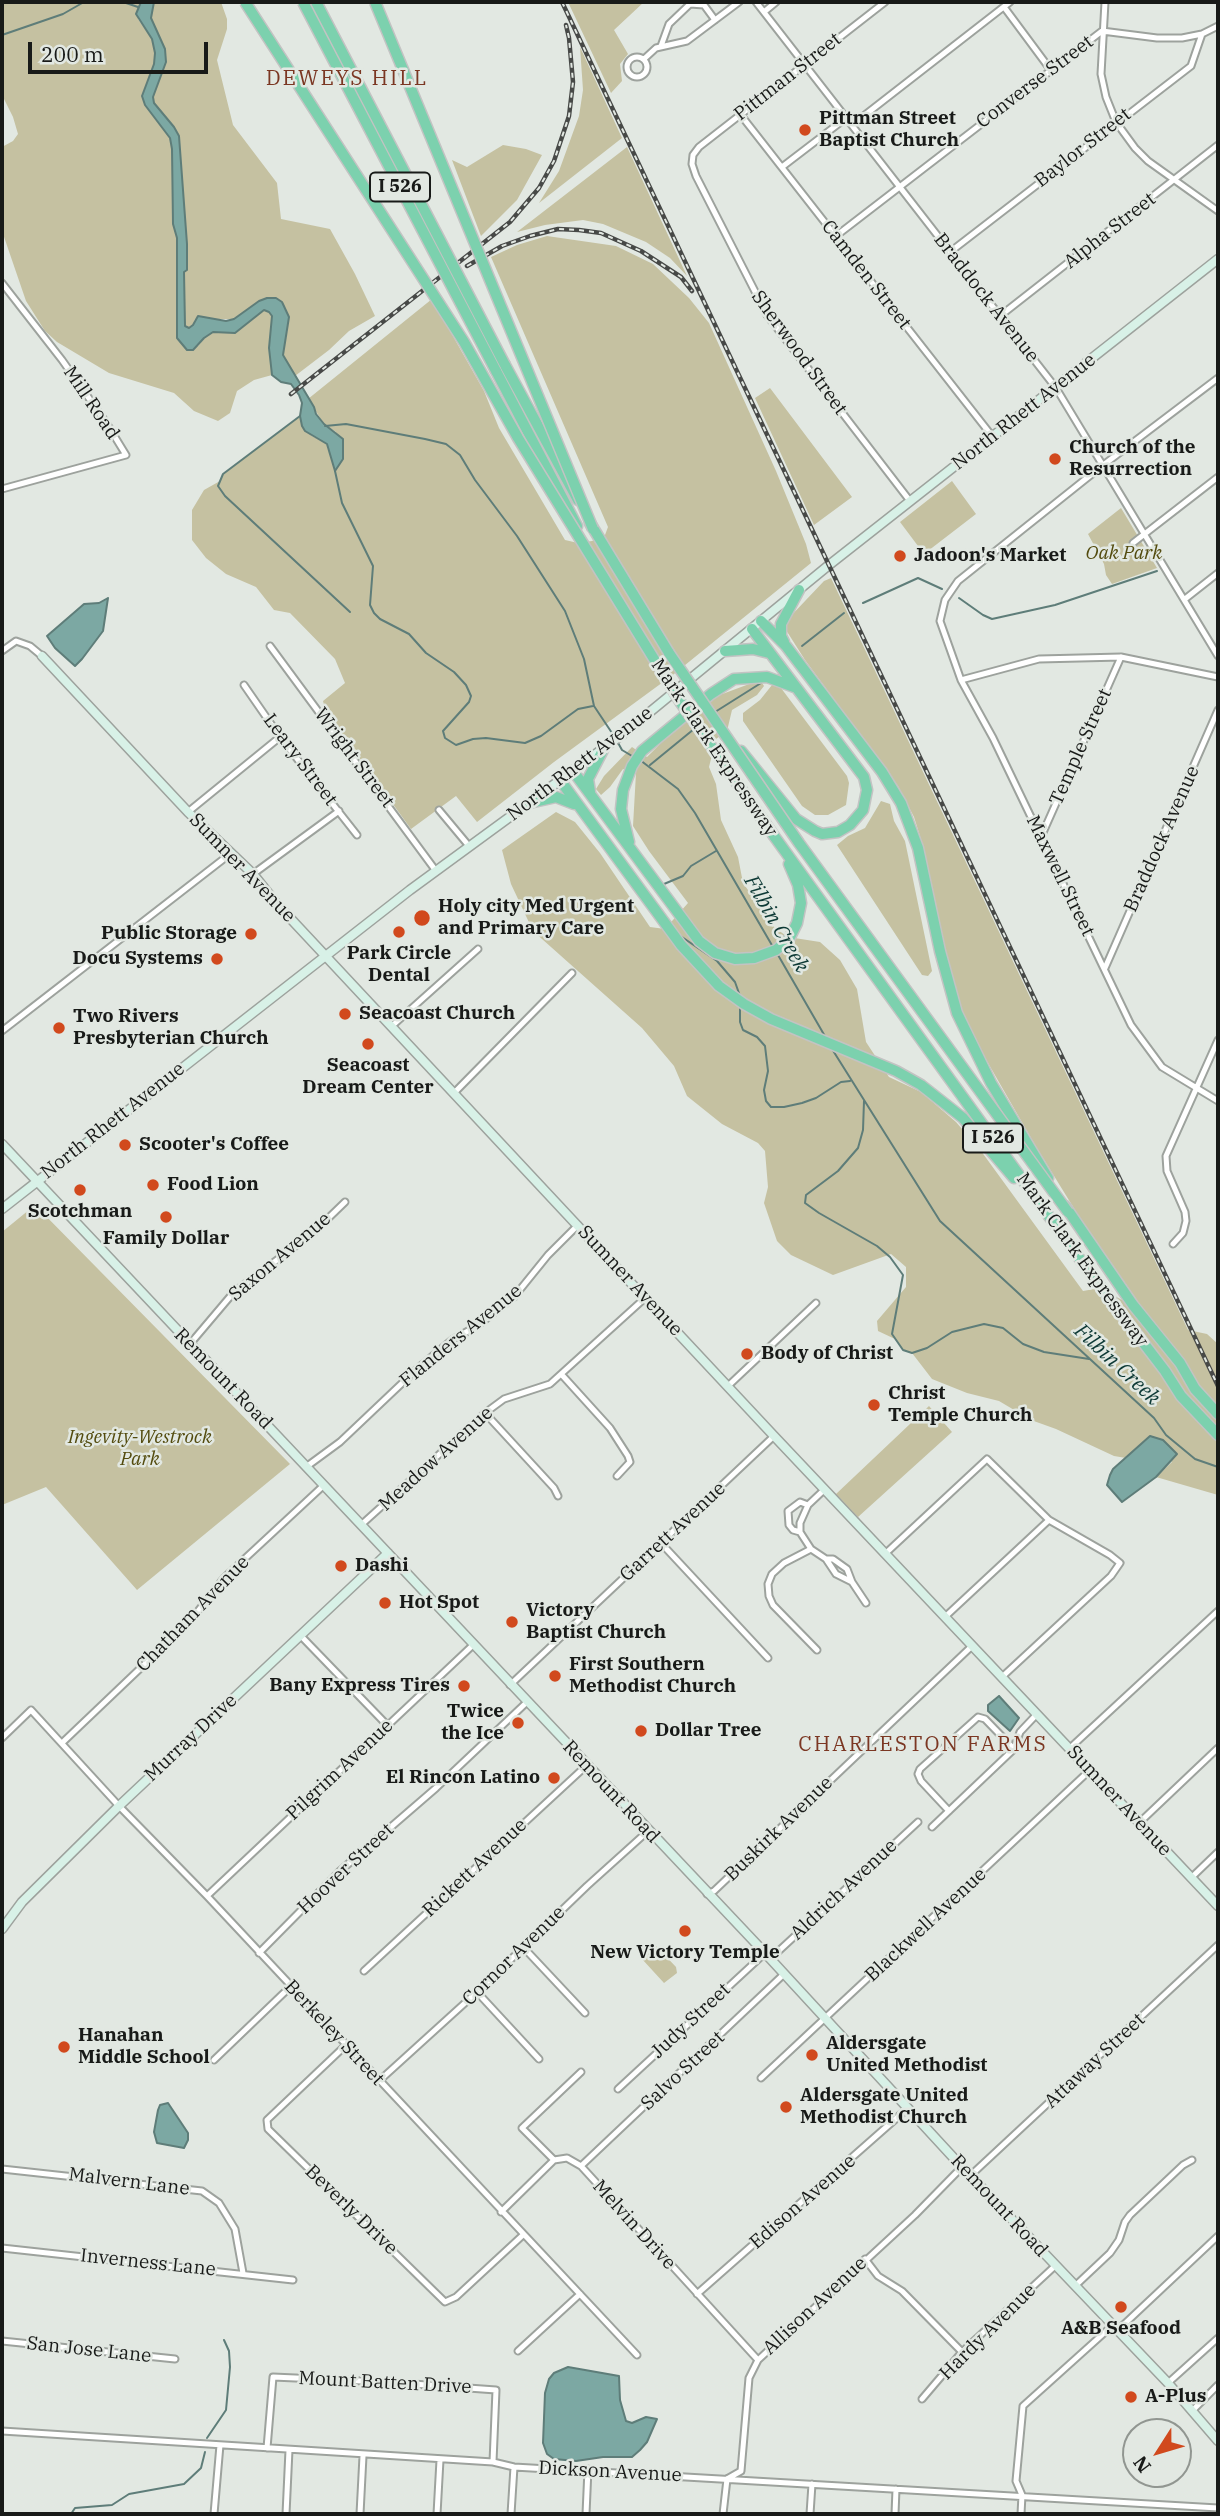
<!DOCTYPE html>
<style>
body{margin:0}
#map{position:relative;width:1220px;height:2516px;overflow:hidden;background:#e2e8e2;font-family:"IBM Plex Serif",serif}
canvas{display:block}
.frame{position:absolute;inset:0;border:4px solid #181a18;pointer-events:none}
.north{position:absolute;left:1122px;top:2418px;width:70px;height:70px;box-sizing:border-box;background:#e2e8e2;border:2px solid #919691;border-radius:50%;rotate:233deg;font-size:19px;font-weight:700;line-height:28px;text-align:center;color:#181a18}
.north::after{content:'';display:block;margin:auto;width:24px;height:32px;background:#d1491d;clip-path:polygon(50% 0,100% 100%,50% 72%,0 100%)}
.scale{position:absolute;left:28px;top:42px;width:180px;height:32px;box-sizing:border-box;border:4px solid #181a18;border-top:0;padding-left:9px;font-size:21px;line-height:24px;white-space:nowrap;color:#181a18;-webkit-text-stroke:5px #e2e8e2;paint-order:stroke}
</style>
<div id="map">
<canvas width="1220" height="2516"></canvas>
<div class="frame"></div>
<div class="north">N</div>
<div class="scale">200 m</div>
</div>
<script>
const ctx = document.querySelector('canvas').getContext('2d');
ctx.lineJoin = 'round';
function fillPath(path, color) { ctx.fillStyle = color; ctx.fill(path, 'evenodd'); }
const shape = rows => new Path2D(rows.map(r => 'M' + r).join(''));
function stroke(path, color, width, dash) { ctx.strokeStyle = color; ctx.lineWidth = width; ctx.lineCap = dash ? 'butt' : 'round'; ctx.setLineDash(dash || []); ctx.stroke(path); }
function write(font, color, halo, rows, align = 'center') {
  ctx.font = font + ' "IBM Plex Serif",serif'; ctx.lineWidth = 5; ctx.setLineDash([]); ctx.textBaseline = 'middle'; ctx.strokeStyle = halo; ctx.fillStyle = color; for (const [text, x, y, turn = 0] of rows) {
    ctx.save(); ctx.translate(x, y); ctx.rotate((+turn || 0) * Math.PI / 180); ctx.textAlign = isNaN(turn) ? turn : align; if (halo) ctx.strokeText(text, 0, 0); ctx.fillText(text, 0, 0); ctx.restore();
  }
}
fillPath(shape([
 [2,2,141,2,138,19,152,39,155,53,154,64,142,96,145,105,170,138,172,149,173,224,177,238,178,338,198,346,204,338,213,332,235,333,264,310,269,311,272,316,269,348,272,375,254,380,237,391,230,413,218,421,194,411,174,393,109,373,57,342,45,331,26,301,2,231,2,147,13,141,18,134,13,117,2,95],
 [154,2,221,2,227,19,227,29,217,60,233,125,277,183,281,219,330,229,355,274,375,316,349,331,329,350,295,376,283,355,288,327,259,301,234,319,195,319,194,325,189,329,185,326,184,272,187,270,187,244,179,136,174,126,154,103,153,97,163,71,164,49,151,18],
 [568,2,644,2,614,30,628,54,620,64,622,81,611,93],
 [580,47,622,138,539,203,559,171,579,116,583,90],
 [503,145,526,149,542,155,517,200,481,236,452,160,467,167],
 [627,147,687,276,670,258,646,242,603,224,583,220,545,225,517,232],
 [547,236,616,246,653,264,689,298,709,323,776,471,806,544,811,563,674,674,554,762,477,822,456,796,411,829,326,712,323,701,345,683,335,659,290,613,274,610,256,587,226,574,206,558,192,540,192,510,204,490,220,481,223,474,300,416,302,426,312,436,327,444,328,450,336,432,324,424,308,399,432,299,484,391,499,428,565,540,578,543,592,541,605,535,608,527,491,257,517,245],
 [770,388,852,497,814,525,755,398],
 [952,481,976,514,924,554,900,522],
 [1121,508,1157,568,1112,584,1106,575,1104,564,1088,534],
 [831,578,1188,1330,1207,1334,1218,1344,1218,1495,1156,1477,1172,1462,1144,1441,1126,1458,1114,1456,1056,1429,1031,1420,999,1401,967,1393,932,1379,912,1353,903,1350,895,1339,878,1331,877,1321,906,1287,906,1267,891,1254,833,1275,791,1255,777,1241,764,1203,768,1187,765,1151,758,1143,722,1124,687,1096,674,1066,642,1028,533,931,511,884,502,850,556,812,575,822,600,853,650,927,665,929,688,903,649,851,633,826,636,773,623,769,610,787,601,795,596,789,604,776,632,747,647,757,673,731,717,696,760,680,764,686,757,695,732,710,727,731,716,739,709,767,716,784,721,820,738,857,743,883,775,928,788,937,820,942,840,960,857,989,866,1042,889,1077,921,1092,956,1122,981,1151,1083,1291,1100,1288,1146,1313,1083,1223,1035,1145,980,1049,958,1001,933,900,924,849,914,817,898,786,805,660,786,630,787,620,824,581],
 [778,684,847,776,849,783,846,805,828,815,815,815,802,806,743,721,743,713,760,700,772,685],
 [881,801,890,804,894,821,905,841,932,971,928,976,922,975,837,845,848,836,865,828],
 [35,1205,290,1464,137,1590,46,1487,2,1505,2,1232],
 [929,1406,952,1432,858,1517,836,1494],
 [656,1946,676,1967,677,1973,664,1983,642,1959]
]), '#c5c1a1');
const water = shape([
 [141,2,154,2,151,18,165,49,166,62,153,97,154,103,174,127,179,136,187,244,187,270,184,272,185,326,189,328,193,325,198,316,226,321,234,319,259,301,267,298,276,298,282,302,289,317,283,355,314,407,316,414,324,424,343,439,343,459,335,471,327,444,305,431,302,426,300,416,302,403,299,395,291,384,281,382,272,375,269,348,272,316,269,312,264,310,235,333,213,332,204,338,193,350,187,350,177,338,177,238,173,224,172,149,170,138,145,105,142,96,154,64,155,53,152,39,136,14,141,2],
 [108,598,103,631,82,659,75,666,55,648,47,636,84,604,99,603,108,598],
 [1150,1436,1163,1440,1177,1454,1156,1477,1122,1502,1107,1485,1110,1475,1113,1469,1150,1436],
 [999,1696,1019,1718,1010,1731,988,1711,988,1705,999,1696],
 [168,2103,188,2133,188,2140,184,2148,157,2143,154,2132,158,2110,160,2105,168,2103],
 [568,2367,619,2376,620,2400,626,2421,632,2423,646,2417,657,2419,647,2442,640,2450,632,2457,603,2457,576,2461,554,2459,547,2454,543,2443,545,2393,549,2379,554,2373,568,2367]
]);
fillPath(water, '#7ca8a3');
stroke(water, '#5e7d79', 2);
stroke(shape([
 [123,2,138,7],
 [2,35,63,14,84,2],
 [300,416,223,474,218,486,225,496,350,612],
 [325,426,346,424,425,439,446,444,460,455,475,480,517,536,565,611,584,659,594,706,614,736],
 [335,471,342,503,373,566,370,605,374,613,380,619,409,634,426,653,454,672,466,685,471,696,469,702,443,731,445,738,456,745,473,739,486,738,525,743,541,736,578,709,593,706],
 [959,598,983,615,992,619,1055,605,1157,571],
 [863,603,918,578,942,589],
 [802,646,844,613],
 [715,712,761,683],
 [617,741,622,750,632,756],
 [640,760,678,789,695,813,773,947],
 [650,765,694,729],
 [664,884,683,876,691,866,716,851],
 [679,935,717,961,735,982,740,996],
 [778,955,826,1038],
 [740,1006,740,1022,743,1030,757,1037,765,1046,768,1071,764,1090,766,1101,771,1107,784,1107,802,1103,816,1098,841,1082,850,1081],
 [832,1049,940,1221,1154,1418,1166,1435,1195,1459,1218,1467],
 [864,1101,863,1130,858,1148,838,1171,806,1195,805,1203,819,1213,877,1246,890,1257,903,1275,892,1334,903,1350,912,1353,927,1348,952,1332,984,1324,1003,1328,1023,1344,1044,1352,1089,1359],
 [207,2438,226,2410,230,2367,229,2351,224,2340],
 [71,2514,75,2508,112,2505,129,2494,184,2484,201,2468,205,2452]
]), '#5e7d79', 2);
const street = shape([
 [756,2,1056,388,1218,656],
 [885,2,699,147,693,155,692,164,696,176,767,315,910,501],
 [1105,2,1101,74,1106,97,1116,122,1135,148,1148,161,1218,211],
 [1004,7,1050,69],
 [764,12,776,2],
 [661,46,669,24,690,4,704,5,715,20],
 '627 67a10 10 0 1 1 20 0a10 10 0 1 1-20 0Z',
 [644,59,656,48,687,41,739,2],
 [740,114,992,436],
 [852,125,1010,2],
 [782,167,846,118],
 [836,236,1102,31,1157,38,1182,38,1202,34,1218,26],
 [950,252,1191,66,1202,34],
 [2,283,62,360,107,424,126,455,2,489],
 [1000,316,1218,145],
 [1218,378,1102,466,958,581,945,600,940,621,961,680,993,738,1131,1025,1162,1067,1218,1101],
 [1133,543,1218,477],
 [1185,599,1218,573],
 [270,646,436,871],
 [2,651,16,641,30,646,42,656],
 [961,680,1039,659,1121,657,1218,677],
 [244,685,280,737,357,835],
 [439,810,469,846],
 [188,812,280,737],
 [1041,837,1121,657],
 [253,874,339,811],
 [1105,968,1218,710],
 [392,1026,478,949],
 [2,1031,230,854],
 [454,1093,572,973],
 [1173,1244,1183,1233,1186,1221,1185,1212,1167,1171,1166,1156,1218,1040],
 [190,1344,234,1292,313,1233,345,1202],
 [562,1375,610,1428,628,1456,630,1462,617,1476],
 [728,1386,816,1303],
 [485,1413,554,1488,558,1496],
 [306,1467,340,1442,417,1369,452,1340,477,1326,514,1297,548,1255,578,1225],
 [825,1489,808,1505,800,1523,800,1532,811,1549,826,1559,836,1574,852,1582],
 [361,1525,485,1413,504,1399,550,1384,645,1298],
 [800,1532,793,1530,789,1525,788,1511,800,1502,808,1505],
 [660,1542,768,1658],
 [811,1549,784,1563,772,1574,768,1584,769,1596,773,1605,817,1650],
 [886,1553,987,1459,1049,1520,1110,1555,1120,1563,1111,1576,1002,1677],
 [826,1559,833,1559,847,1569,852,1582,866,1603],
 [946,1616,1049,1520],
 [301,1636,387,1725],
 [510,1685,774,1436],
 [2,1738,31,1710,119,1806,207,1896,637,2355],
 [63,1742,191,1620,224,1578,323,1486],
 [1070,1748,1218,1611],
 [949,1811,921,1781,918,1774,920,1769,978,1717,985,1719,1014,1749],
 [1139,1823,1218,1748],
 [932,1827,1014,1749,1020,1732,1037,1714],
 [1191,1878,1218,1852],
 [707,1894,714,1891,972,1646],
 [207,1896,473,1645],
 [524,1948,585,2013],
 [259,1953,340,1871,436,1788,527,1702],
 [770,1959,918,1822],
 [364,1971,587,1765],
 [477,1992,539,2059],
 [346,2045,267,2120,268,2129,445,2302,456,2297,523,2235],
 [214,2060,290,1987],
 [761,2078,1089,1771],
 [379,2081,477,1992,587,1886,648,1831],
 [618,2089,765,1953],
 [554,2160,522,2128,581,2072],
 [581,2166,784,1974],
 [2,2169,202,2191,219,2203,235,2229,243,2273],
 [971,2175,1218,1945],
 [501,2212,554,2160,567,2158,581,2166,758,2360],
 [2,2248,293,2280],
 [865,2259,878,2276,902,2291,962,2352],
 [1075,2286,1110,2253,1119,2240,1125,2222,1130,2215,1183,2165,1192,2160],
 [697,2294,908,2108],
 [1118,2330,1218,2236],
 [2,2341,175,2359],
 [518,2351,580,2294],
 [1168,2383,1218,2338],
 [922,2399,962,2352,1055,2266],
 [1192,2411,1218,2385],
 [2,2431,493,2462,514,2467,1218,2508],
 [267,2448,273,2377,385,2382,496,2390,493,2462],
 [214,2514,220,2445],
 [286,2514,289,2450],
 [360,2514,363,2456],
 [437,2514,440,2460],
 [511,2514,514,2467],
 [586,2514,588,2469],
 [723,2514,727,2479,741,2471,749,2378,758,2360,915,2215,962,2167],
 [810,2514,812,2484],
 [895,2514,896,2489],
 [1021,2514,1022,2495,1016,2481,1023,2406,1113,2325]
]);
const secondary = shape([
 [42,656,188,812,253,874,276,903,774,1436,1218,1906],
 [2,1144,765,1953,962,2167,1168,2383,1218,2441],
 [2,1209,410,890,623,734,829,565,1218,259],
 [2,1929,22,1902,119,1806,388,1553]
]);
const highway = shape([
 [505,365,578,500],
 [496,371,577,526],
 [590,523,669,653],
 [761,621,786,646,882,772,901,803,918,848,940,951,957,1013,991,1083,1048,1178],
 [784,642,781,636,781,624,799,590],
 [725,651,753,649,769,653],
 [741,751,796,819,815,831,822,834,838,832,850,825,863,810,867,790,864,777,752,629],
 [573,771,699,941,715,953,735,959,754,958,776,950,789,939,797,923,801,903,798,885,789,864],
 [560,780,681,945,719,986,744,1004,771,1019,896,1071,921,1085,963,1118,1014,1178],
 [590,792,588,779,604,748],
 [529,803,556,797,574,804],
 [774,836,1090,1273,1165,1371,1181,1396,1218,1435],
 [629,842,621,809,623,790,632,766,642,751,711,694,734,679,767,677,794,687],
 [1065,1206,1133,1305,1180,1363,1195,1389,1218,1414]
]);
stroke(street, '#9da29d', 9);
stroke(secondary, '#9da29d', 11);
stroke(highway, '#c3c3c3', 13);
stroke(street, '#fff', 5);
stroke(secondary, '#d8f1e7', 8);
stroke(highway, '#7cd1ae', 10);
const rail = shape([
 [562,2,1218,1386],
 [467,266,502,246,530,236,558,229,579,230,601,233,641,251,681,277,692,291],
 [291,394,510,222,539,188,554,161,569,116,573,82,569,38,566,25]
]);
stroke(rail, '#474947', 4.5);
stroke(rail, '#e2e8e2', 2, [5]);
const highwayBridge = shape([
 [245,2,464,342,518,438,681,703,774,836],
 [303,2,496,371],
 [316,2,505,365],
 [375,2,593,529],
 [669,653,799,843,1068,1212]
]);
stroke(highwayBridge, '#c3c3c3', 13, []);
stroke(highwayBridge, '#7cd1ae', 10);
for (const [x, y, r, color] of [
 [805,130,7,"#d1491d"],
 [1055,459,7,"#d1491d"],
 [900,556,7,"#d1491d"],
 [422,918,9,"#d1491d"],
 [399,932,7,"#d1491d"],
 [251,934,7,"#d1491d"],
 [217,959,7,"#d1491d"],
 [345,1014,7,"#d1491d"],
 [59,1028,7,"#d1491d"],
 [368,1044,7,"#d1491d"],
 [125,1145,7,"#d1491d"],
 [153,1185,7,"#d1491d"],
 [80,1190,7,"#d1491d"],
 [166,1217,7,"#d1491d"],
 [747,1354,7,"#d1491d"],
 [874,1405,7,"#d1491d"],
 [341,1566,7,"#d1491d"],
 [385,1603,7,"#d1491d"],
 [512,1622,7,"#d1491d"],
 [555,1676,7,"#d1491d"],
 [464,1686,7,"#d1491d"],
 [518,1723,7,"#d1491d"],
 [641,1731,7,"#d1491d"],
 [554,1778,7,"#d1491d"],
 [685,1931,7,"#d1491d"],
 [64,2047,7,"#d1491d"],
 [812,2055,7,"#d1491d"],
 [786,2107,7,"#d1491d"],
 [1121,2307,7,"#d1491d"],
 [1131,2397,7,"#d1491d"]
]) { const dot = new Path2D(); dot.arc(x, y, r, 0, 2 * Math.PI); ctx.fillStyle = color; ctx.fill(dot); stroke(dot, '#e2e8e2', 2.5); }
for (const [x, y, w] of [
 [400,187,60],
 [993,1138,60]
]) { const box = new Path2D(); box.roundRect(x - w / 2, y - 14.5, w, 29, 5); ctx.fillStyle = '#e2e8e2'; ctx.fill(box); stroke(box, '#181a18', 2); }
write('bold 18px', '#181a18', null, [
 ["I 526",400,187],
 ["I 526",993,1138]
]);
write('19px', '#181a18', '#e2e8e2', [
 ["Pittman Street",788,77,-38],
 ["Converse Street",1035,82,-37],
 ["Baylor Street",1083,148,-38],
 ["Alpha Street",1110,231,-38],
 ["Camden Street",866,275,52],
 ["Braddock Avenue",986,298,52],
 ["Sherwood Street",799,353,54],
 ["Mill Road",91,403,56],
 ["North Rhett Avenue",1024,412,-38],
 ["Temple Street",1081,747,-66],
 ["Mark Clark Expressway",714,748,56],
 ["Wright Street",354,758,53],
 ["Leary Street",300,760,53],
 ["North Rhett Avenue",580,764,-37],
 ["Braddock Avenue",1162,839,-66],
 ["Sumner Avenue",242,868,46],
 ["Maxwell Street",1060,876,64],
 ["North Rhett Avenue",113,1121,-38],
 ["Saxon Avenue",280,1257,-40],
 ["Mark Clark Expressway",1082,1260,54],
 ["Sumner Avenue",630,1281,47],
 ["Flanders Avenue",461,1336,-39],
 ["Remount Road",223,1379,46],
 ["Meadow Avenue",436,1459,-42],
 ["Garrett Avenue",673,1532,-43],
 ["Chatham Avenue",193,1614,-46],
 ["Murray Drive",191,1738,-43],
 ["Pilgrim Avenue",340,1770,-43],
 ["Remount Road",611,1792,47],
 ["Sumner Avenue",1119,1801,47],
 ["Buskirk Avenue",779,1829,-44],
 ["Rickett Avenue",475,1868,-43],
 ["Hoover Street",346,1869,-43],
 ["Aldrich Avenue",844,1890,-43],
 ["Blackwell Avenue",926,1925,-43],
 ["Cornor Avenue",514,1956,-44],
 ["Judy Street",691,2021,-43],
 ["Berkeley Street",334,2033,47],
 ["Attaway Street",1095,2061,-43],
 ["Salvo Street",683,2071,-43],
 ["Malvern Lane",129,2182,7],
 ["Edison Avenue",803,2202,-41],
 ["Remount Road",999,2206,47],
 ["Beverly Drive",351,2210,44],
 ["Melvin Drive",634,2225,48],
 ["Inverness Lane",148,2263,6],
 ["Allison Avenue",815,2306,-43],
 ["Hardy Avenue",988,2332,-45],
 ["San Jose Lane",89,2350,6],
 ["Mount Batten Drive",385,2383,3],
 ["Dickson Avenue",610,2472,3]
]);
write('bold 19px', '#181a18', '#e2e8e2', [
 ["Pittman Street",819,119],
 ["Baptist Church",819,141],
 ["Church of the",1069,448],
 ["Resurrection",1069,470],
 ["Jadoon's Market",914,556],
 ["Holy city Med Urgent",438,907],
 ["and Primary Care",438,929],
 ["Public Storage",237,934,"right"],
 ["Park Circle",399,954,"center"],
 ["Dental",399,976,"center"],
 ["Docu Systems",203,959,"right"],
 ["Seacoast Church",359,1014],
 ["Two Rivers",73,1017],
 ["Presbyterian Church",73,1039],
 ["Seacoast",368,1066,"center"],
 ["Dream Center",368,1088,"center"],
 ["Scooter's Coffee",139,1145],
 ["Food Lion",167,1185],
 ["Scotchman",80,1212,"center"],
 ["Family Dollar",166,1239,"center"],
 ["Body of Christ",761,1354],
 ["Christ",888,1394],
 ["Temple Church",888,1416],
 ["Dashi",355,1566],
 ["Hot Spot",399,1603],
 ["Victory",526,1611],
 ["Baptist Church",526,1633],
 ["First Southern",569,1665],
 ["Methodist Church",569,1687],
 ["Bany Express Tires",450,1686,"right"],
 ["Twice",504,1712,"right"],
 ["the Ice",504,1734,"right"],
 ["Dollar Tree",655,1731],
 ["El Rincon Latino",540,1778,"right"],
 ["New Victory Temple",685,1953,"center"],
 ["Hanahan",78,2036],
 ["Middle School",78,2058],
 ["Aldersgate",826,2044],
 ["United Methodist",826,2066],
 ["Aldersgate United",800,2096],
 ["Methodist Church",800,2118],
 ["A&B Seafood",1121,2329,"center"],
 ["A-Plus",1145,2397]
], 'left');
write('italic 19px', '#534b0e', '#e2e8e2', [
 ["Oak Park",1124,554],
 ["Ingevity-Westrock",140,1438],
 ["Park",140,1460]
]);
ctx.letterSpacing = '2px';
write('21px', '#7b3723', '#e2e8e2', [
 ["DEWEYS HILL",347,79],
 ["CHARLESTON FARMS",923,1745]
]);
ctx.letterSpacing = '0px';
write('italic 21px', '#0d3935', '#e2e8e2', [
 ["Filbin Creek",776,924,60],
 ["Filbin Creek",1117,1365,43]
]);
</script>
